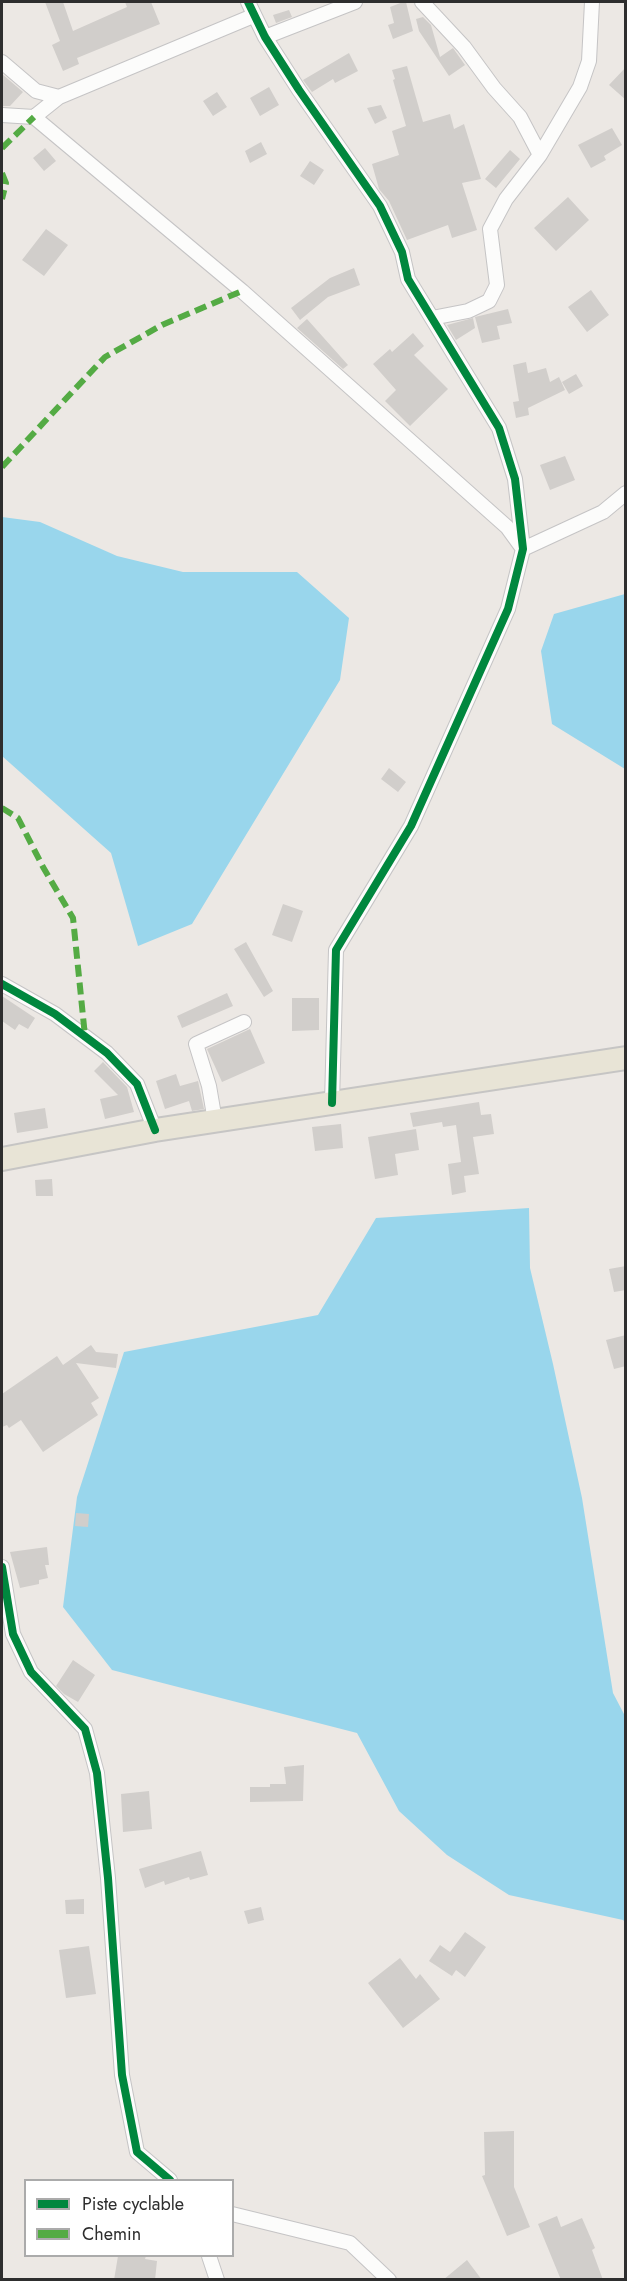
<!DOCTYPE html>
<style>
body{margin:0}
#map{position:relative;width:627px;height:2281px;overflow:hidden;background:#ece8e4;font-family:Jost,sans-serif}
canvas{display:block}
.frame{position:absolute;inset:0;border:3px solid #2e2e2e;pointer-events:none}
.legend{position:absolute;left:24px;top:2179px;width:210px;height:78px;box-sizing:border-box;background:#fff;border:2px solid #ababab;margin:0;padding:8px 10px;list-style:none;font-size:18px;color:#2e2e2e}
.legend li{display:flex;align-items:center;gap:12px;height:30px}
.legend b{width:30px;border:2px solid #ababab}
</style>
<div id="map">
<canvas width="627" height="2281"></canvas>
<div class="frame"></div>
<ul class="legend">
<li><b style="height:8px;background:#00873e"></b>Piste cyclable</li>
<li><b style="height:8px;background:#54ab44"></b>Chemin</li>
</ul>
</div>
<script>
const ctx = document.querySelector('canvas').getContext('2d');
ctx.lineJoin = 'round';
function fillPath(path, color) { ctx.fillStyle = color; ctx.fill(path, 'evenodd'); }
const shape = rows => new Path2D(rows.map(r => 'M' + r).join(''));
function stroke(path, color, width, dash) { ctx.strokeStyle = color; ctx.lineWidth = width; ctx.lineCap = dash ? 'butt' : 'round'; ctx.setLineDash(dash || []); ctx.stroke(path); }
fillPath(shape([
 [2,517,40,522,117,556,183,572,297,572,349,618,340,680,192,924,138,946,111,853,2,756],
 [625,594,626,769,625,769,552,724,541,651,554,614],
 [529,1208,530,1268,553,1364,582,1498,613,1693,625,1716,625,1922,623,1920,509,1895,447,1855,399,1811,357,1733,112,1670,63,1607,77,1497,124,1352,318,1315,376,1218]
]), '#99d6ec');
fillPath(shape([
 [45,2,63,2,73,31,127,7,125,2,151,2,160,24,77,58,79,64,63,71,52,45,60,41],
 [403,2,406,2,413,31,393,39,388,25,394,23,390,7],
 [289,10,292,17,276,23,273,15],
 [423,17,431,25,440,57,453,48,465,65,449,76,419,31,416,19],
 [349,53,358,71,335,83,333,79,312,92,303,80],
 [407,66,423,122,450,114,454,129,464,124,481,179,462,183,477,230,452,238,448,225,407,240,389,201,379,189,372,164,399,155,392,131,406,126,393,80,395,79,392,70],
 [626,67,626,100,609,85],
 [2,74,23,92,10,106,2,106],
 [269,87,279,105,260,116,250,98],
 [217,92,227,107,213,116,203,101],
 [381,105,387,118,375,124,367,108],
 [612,128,622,145,604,156,606,160,591,168,578,145],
 [261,142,267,154,250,163,245,151],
 [45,148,56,161,44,171,33,158],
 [510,150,520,159,496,188,485,179],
 [310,161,324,170,314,185,300,176],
 [568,197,589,220,556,251,534,228],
 [46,229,68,245,44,276,22,260],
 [354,268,360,285,328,297,300,320,291,308,330,278],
 [591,290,609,315,587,332,568,307],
 [508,309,512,323,497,326,500,339,482,343,475,317],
 [473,318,475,328,456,340,447,325],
 [307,319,348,365,343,369,297,328],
 [413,333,424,346,414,355,448,389,410,426,385,401,396,390,373,364,390,349,392,352],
 [526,362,528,373,546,368,550,382,559,377,565,390,528,408,529,415,516,418,513,402,519,401,513,365],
 [576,374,583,386,569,394,562,382],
 [565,456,575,480,550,490,540,465],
 [389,768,406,782,398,792,381,779],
 [283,904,303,911,292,942,272,935],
 [246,942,273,991,264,997,234,949],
 [227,993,233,1006,182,1028,177,1016],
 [2,996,35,1018,28,1029,19,1024,15,1030,2,1021],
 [292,998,319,998,319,1030,292,1031],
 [250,1029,265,1063,222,1082,207,1049],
 [103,1062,127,1087,134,1112,105,1119,100,1099,118,1095,94,1071],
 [176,1074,180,1086,198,1081,204,1109,192,1111,189,1101,165,1109,156,1081],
 [479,1102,481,1115,491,1114,494,1134,473,1137,479,1174,464,1176,466,1192,452,1195,448,1164,461,1162,456,1125,443,1127,442,1122,413,1127,410,1113],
 [45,1108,48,1128,17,1133,14,1113],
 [341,1124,343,1148,315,1151,312,1127],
 [416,1129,419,1150,395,1154,398,1175,375,1179,368,1137],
 [52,1179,53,1196,36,1196,35,1180],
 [626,1266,626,1290,614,1292,609,1269],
 [626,1335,626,1366,614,1369,606,1340],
 [91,1345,96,1352,118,1354,116,1368,76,1363,99,1398,91,1403,98,1415,43,1452,21,1420,9,1428,7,1425,2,1427,2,1394,57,1356,63,1365],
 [76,1513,89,1514,88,1527,75,1526],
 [47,1547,49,1565,45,1565,48,1578,39,1580,39,1584,20,1588,10,1552],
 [73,1660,95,1675,78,1702,64,1694,56,1686],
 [304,1765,303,1801,250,1802,250,1787,270,1787,270,1784,286,1784,284,1767],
 [149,1791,152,1829,123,1832,121,1794],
 [201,1851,208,1875,190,1880,189,1877,165,1885,164,1881,145,1888,139,1869],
 [84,1899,84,1914,66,1914,65,1900],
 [261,1907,264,1920,248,1924,244,1911],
 [465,1932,486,1947,465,1977,456,1970,452,1976,429,1961,440,1945,450,1952],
 [89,1946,96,1994,66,1998,59,1950],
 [400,1958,416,1979,420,1974,440,1999,403,2028,368,1983],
 [514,2131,514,2187,530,2227,507,2236,482,2176,485,2175,484,2132],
 [557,2216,561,2227,582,2218,595,2248,592,2250,603,2280,561,2280,538,2224],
 [118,2256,146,2256,145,2259,157,2261,155,2280,114,2280],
 [467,2260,482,2280,443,2280]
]), '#d1cecb');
const street = shape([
 [248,2,265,37,299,90,380,206,402,252,408,279,499,428,515,479,523,549,508,609,411,826,336,950,332,1103],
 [422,2,464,47,494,88,520,117,540,155],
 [265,37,355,2],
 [2,62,36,91,59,97],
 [2,115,34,117,242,291,507,527,523,549,603,512,626,493],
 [34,117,59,97,253,16],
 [432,318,468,311,489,301,497,285,490,229,506,199,540,155,580,87,589,61,592,2],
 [2,984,55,1014,107,1053,137,1084,155,1130],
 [215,1121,209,1086,196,1044,244,1022],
 [2,1567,13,1634,31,1672,85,1729,97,1773,108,1878,122,2075,137,2152,170,2180],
 [232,2214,350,2243,389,2280],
 [209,2256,217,2280]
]);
const primary = shape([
 [2,1159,155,1130,626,1058]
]);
stroke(street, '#c5c4c5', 16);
stroke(primary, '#c6c5c4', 26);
stroke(street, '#fcfcfb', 14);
stroke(primary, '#e8e4d6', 22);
stroke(shape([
 [2,148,34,117],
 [2,173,6,183,2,199],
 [2,467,105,357,162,325,242,291],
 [2,808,18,818,43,867,73,918,85,1036]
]), '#54ab44', 6, [12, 6]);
stroke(shape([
 [248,2,265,37,299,90,380,206,402,252,408,279,499,428,515,479,523,549,508,609,411,826,336,950,332,1103],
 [2,984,55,1014,107,1053,137,1084,155,1130],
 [2,1567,13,1634,31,1672,85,1729,97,1773,108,1878,122,2075,137,2152,170,2180]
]), '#00873e', 8);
</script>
